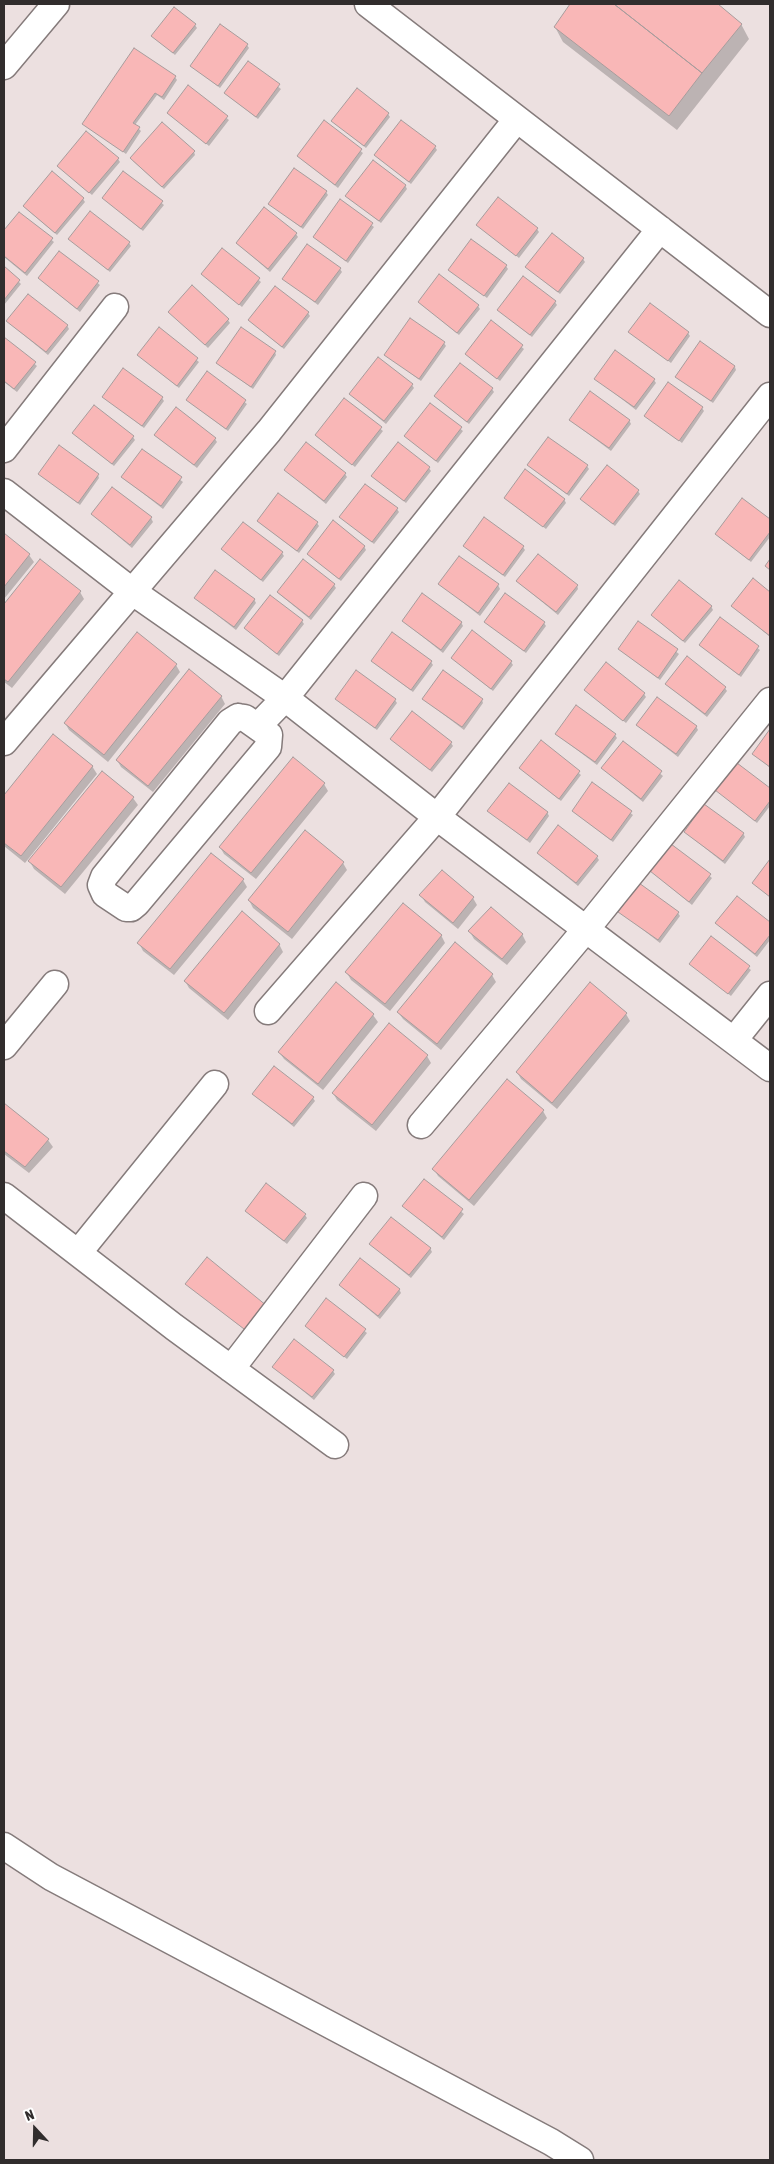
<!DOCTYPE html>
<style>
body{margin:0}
#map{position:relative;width:774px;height:2164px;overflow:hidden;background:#ece0e0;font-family:"Asap Condensed",sans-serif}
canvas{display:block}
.frame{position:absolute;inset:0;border:5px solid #312d2d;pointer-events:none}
.north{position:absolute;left:10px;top:2104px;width:50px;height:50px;-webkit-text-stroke:4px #fff;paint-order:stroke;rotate:339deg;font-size:14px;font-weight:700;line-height:20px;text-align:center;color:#312d2d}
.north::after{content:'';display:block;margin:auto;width:18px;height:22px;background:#312d2d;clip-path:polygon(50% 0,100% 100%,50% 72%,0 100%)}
</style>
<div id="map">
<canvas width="774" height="2164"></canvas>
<div class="frame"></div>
<div class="north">N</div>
</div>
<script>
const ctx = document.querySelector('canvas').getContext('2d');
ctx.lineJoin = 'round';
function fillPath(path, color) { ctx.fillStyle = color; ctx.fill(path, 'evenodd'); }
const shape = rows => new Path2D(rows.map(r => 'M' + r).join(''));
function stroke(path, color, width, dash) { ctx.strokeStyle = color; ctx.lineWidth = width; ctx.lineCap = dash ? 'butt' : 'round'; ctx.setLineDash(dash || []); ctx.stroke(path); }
fillPath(shape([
 [572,4,717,4,741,24,749,39,677,130,563,42,555,27],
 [195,25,197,28,175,55,153,36],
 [247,45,249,48,220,88,192,66],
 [248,63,281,89,258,119,225,93],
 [175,77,177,80,164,100,157,95,135,125,141,131,126,154,84,124],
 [188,87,229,120,209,146,168,113],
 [388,114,390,117,366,148,333,121],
 [324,122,363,153,338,188,298,156],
 [435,147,437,150,411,184,376,155],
 [194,152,195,155,164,189,133,161],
 [118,159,120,162,92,195,58,166],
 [124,172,164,205,143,231,103,198],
 [405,185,407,189,381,223,347,196],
 [326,192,328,195,303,229,270,204],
 [83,199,85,202,57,235,24,207],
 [340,201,374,227,348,263,314,237],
 [19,213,54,242,27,276,4,257,4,232],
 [478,225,537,229,539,232,519,258],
 [296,234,298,237,270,272,237,243],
 [70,239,129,243,131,246,110,272],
 [222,250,261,282,242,307,203,274],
 [59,252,100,285,80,312,39,278],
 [583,259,585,262,560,294,527,267],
 [506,266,508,269,487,298,450,270],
 [4,268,21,284,4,305],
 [340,269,342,272,318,305,284,279],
 [419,302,478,306,480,309,459,335],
 [555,302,557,305,532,337,499,310],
 [170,312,228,320,230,323,208,348],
 [308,313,310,316,284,349,249,320],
 [8,322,67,325,69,329,48,355],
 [491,322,524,349,500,381,466,354],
 [159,329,199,362,179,388,138,355],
 [630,332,688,333,690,336,671,363],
 [4,338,37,366,17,392,4,382],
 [444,343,446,346,421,381,386,355],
 [275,352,276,355,253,389,218,363],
 [735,367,736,370,713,403,677,377],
 [207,373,247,404,228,431,187,400],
 [596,379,654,380,656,383,636,410],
 [412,385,414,388,386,424,350,394],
 [492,389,494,392,469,424,436,397],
 [104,397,162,398,164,401,144,428],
 [345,400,383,431,355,467,316,436],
 [430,404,463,431,438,463,405,436],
 [702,408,704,411,682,443,646,416],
 [570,420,629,420,631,424,611,451],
 [74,433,133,437,135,440,114,466],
 [156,435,215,439,217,442,197,468],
 [142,450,183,482,163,509,122,477],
 [528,465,587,466,589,469,569,496],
 [429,468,431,471,406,503,373,476],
 [286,470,345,474,347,477,326,504],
 [39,474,98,475,99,478,80,505],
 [638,491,640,494,615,526,582,499],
 [505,498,564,499,566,503,546,529],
 [742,500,770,521,770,537,751,562,717,534],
 [397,509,399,512,374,544,341,517],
 [92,514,151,518,153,522,132,548],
 [259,522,317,523,319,526,299,553],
 [4,535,29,555,34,562,4,599],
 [364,546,366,550,341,581,308,554],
 [464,546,523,547,525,550,505,577],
 [223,549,282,553,284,556,263,582],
 [40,561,80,592,84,599,12,688,4,682,4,606],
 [753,580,770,593,770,637,733,606],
 [518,582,577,585,578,589,558,615],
 [440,584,498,585,500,589,480,616],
 [334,585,336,588,311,620,278,593],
 [195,598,254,599,256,603,236,630],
 [711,606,713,610,685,643,652,615],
 [720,619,760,650,741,677,700,645],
 [302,621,304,624,279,656,246,629],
 [403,621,461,622,463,626,443,653],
 [486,622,544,623,546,626,526,653],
 [639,622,679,654,660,680,619,649],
 [452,658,511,662,513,665,493,691],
 [372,661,431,662,433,665,413,692],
 [176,665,180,672,108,762,69,730,65,723],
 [666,684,725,688,727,691,707,717],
 [585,690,644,694,646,697,626,723],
 [221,696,225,704,153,792,121,767,117,760],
 [336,699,395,700,397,703,377,730],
 [423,699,482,700,483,703,464,730],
 [638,726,696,726,698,730,678,757],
 [770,731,770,768,754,754],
 [556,734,615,735,617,738,597,765],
 [53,736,92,766,97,774,25,863,4,846,4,797],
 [392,739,451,743,453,746,432,772],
 [541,742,581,775,561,801,520,768],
 [623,742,663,776,643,802,602,768],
 [737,764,770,790,770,806,757,823,717,790],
 [102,773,133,798,138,805,65,894,34,869,30,862],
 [324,784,328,791,256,879,224,854,220,847],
 [593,784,633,815,613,842,573,811],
 [489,811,547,812,549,816,530,843],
 [685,832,743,833,745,837,725,864],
 [672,845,712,878,692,905,651,871],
 [538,853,597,857,599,860,578,886],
 [343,863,347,870,292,939,253,908,249,900],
 [442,872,473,898,477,905,458,929,425,902,421,895],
 [243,880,247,887,174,975,143,951,139,943],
 [737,898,770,923,770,940,757,957,717,924],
 [620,912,678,913,680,916,660,943],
 [470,932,522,934,526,942,507,965,474,939],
 [441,935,445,943,390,1011,351,980,347,973],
 [711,937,751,970,731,996,690,964],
 [279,944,283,952,228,1020,189,988,185,981],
 [455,944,492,975,496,982,441,1050,403,1019,398,1012],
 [626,1014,630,1021,557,1109,521,1079,517,1072],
 [373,1015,378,1022,323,1090,284,1059,279,1052],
 [427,1056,431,1063,376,1131,337,1100,333,1093],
 [254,1094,313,1098,315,1101,294,1127],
 [4,1104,48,1140,53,1147,29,1173,4,1154],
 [543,1111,547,1118,474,1206,438,1176,434,1169],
 [424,1181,464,1214,444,1240,404,1206],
 [246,1211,305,1215,307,1218,287,1244],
 [371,1245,430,1248,432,1252,411,1278],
 [207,1258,250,1334,187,1284],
 [340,1285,399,1289,401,1293,380,1319],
 [327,1300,367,1333,347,1359,306,1326],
 [274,1367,333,1371,335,1374,314,1400]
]), '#0003');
const building = shape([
 [570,4,614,4,702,73,669,116,554,27,570,4],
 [614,4,718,4,742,24,702,73,614,4],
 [174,7,196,24,173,53,151,36,174,7],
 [220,24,248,44,218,86,190,66,220,24],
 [134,48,176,76,162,97,155,93,133,123,140,127,123,152,82,124,134,48],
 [248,61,280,84,256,117,224,93,248,61],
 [188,85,228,116,206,144,167,113,188,85],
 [357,88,389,113,364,146,331,121,357,88],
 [324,120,362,149,335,185,297,156,324,120],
 [401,120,436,146,409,182,374,155,401,120],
 [162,122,195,151,162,187,130,158,162,122],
 [86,131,119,158,89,193,57,166,86,131],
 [373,160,406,185,379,221,345,196,373,160],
 [294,168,327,191,301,227,268,204,294,168],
 [52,171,84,198,55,233,23,206,52,171],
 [123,171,163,201,141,229,102,198,123,171],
 [498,197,538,228,516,256,476,225,498,197],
 [340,199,373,223,346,261,313,237,340,199],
 [264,207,297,233,268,269,236,243,264,207],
 [90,211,130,242,108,270,68,239,90,211],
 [19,212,53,238,25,273,4,256,4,230,19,212],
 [552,233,584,258,558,292,525,267,552,233],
 [471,239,507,265,484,296,448,270,471,239],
 [307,244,341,268,315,302,282,279,307,244],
 [222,248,260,278,239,305,201,274,222,248],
 [59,251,99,281,77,309,38,278,59,251],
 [4,266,20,280,4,300,4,266],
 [439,274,479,305,457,333,418,302,439,274],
 [523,276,556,301,530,335,497,310,523,276],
 [192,285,229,319,205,345,168,312,192,285],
 [275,286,309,312,282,347,248,320,275,286],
 [28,294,68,325,46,352,6,321,28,294],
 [650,303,689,332,668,361,628,332,650,303],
 [410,318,445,342,419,379,384,355,410,318],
 [491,320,523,345,497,379,465,354,491,320],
 [159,327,198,358,177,386,137,355,159,327],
 [241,327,276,351,251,387,216,363,241,327],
 [4,337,36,362,14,389,4,381,4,337],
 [700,341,735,366,711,401,675,377,700,341],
 [615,350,655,379,634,407,594,379,615,350],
 [378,357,413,384,384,421,349,394,378,357],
 [460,363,493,388,467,422,434,396,460,363],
 [123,368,163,397,142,426,102,397,123,368],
 [207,371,246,400,226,429,186,400,207,371],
 [668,382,703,407,679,441,644,416,668,382],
 [590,391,630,420,609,448,569,420,590,391],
 [344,398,382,427,352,465,315,435,344,398],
 [430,403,462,427,436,461,404,436,430,403],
 [94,405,134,436,112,464,72,433,94,405],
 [176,407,216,438,194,465,154,435,176,407],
 [548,437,588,465,567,494,527,465,548,437],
 [306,442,346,473,324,501,284,470,306,442],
 [398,442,430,467,404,501,371,476,398,442],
 [59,445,99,474,78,503,38,474,59,445],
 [142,449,182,477,161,506,121,477,142,449],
 [607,465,639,490,613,524,580,499,607,465],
 [525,469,565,499,543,527,504,498,525,469],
 [365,484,398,508,372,542,339,517,365,484],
 [112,487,152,517,130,545,91,514,112,487],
 [278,493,318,522,297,551,257,521,278,493],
 [742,498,770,519,770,532,749,560,715,534,742,498],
 [484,517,524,546,503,575,463,546,484,517],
 [333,520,365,546,339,579,307,554,333,520],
 [243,522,283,552,261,580,221,549,243,522],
 [4,533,30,554,4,587,4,533],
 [538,554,578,585,556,612,516,581,538,554],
 [459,556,499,584,478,613,438,584,459,556],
 [40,559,81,591,8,682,4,679,4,604,40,559],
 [303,559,335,584,309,617,277,592,303,559],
 [770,559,770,570,765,566,770,559],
 [215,570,255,599,234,627,194,598,215,570],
 [753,578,770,592,770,636,731,606,753,578],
 [679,580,712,606,683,641,651,615,679,580],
 [422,593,462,622,441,650,402,621,422,593],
 [505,593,545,622,524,651,484,622,505,593],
 [270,595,303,620,277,654,244,628,270,595],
 [720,617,759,646,739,675,699,645,720,617],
 [638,621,678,649,658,678,618,649,638,621],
 [472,630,512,661,491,689,451,658,472,630],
 [137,632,177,664,104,755,64,723,137,632],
 [392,632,432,661,411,690,371,661,392,632],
 [687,656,726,687,705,714,665,684,687,656],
 [606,662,645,693,623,721,584,690,606,662],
 [189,669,222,696,148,786,116,760,189,669],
 [356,670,396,699,375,728,335,699,356,670],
 [443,670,483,699,462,727,422,699,443,670],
 [657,697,697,726,676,754,636,725,657,697],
 [576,705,616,734,595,762,555,734,576,705],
 [412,711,452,742,430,770,390,739,412,711],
 [770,729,770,767,752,754,770,729],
 [53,734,93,766,21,856,4,843,4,795,53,734],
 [541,740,580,771,559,799,519,768,541,740],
 [623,741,662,771,641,799,601,768,623,741],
 [293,757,325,783,251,873,219,847,293,757],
 [737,763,770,788,770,801,755,821,715,790,737,763],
 [102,771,134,797,61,887,28,861,102,771],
 [592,782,632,811,611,840,572,811,592,782],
 [509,783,548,812,527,840,487,811,509,783],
 [704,804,744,833,723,861,684,832,704,804],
 [558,825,598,856,576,883,537,853,558,825],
 [305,830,344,862,288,932,248,900,305,830],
 [671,844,711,874,689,902,650,871,671,844],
 [211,853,244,879,170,969,137,943,211,853],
 [770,859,770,897,752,883,770,859],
 [442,870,474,897,453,923,419,895,442,870],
 [639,883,679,912,658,940,618,912,639,883],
 [737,896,770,922,770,935,755,954,715,923,737,896],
 [403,903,442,935,385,1004,345,972,403,903],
 [491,907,523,934,502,959,468,931,491,907],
 [242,911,280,944,224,1013,184,981,242,911],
 [711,936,750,966,728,994,689,964,711,936],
 [455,942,493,974,437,1044,397,1012,455,942],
 [336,982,374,1014,318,1084,278,1052,336,982],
 [590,982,627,1013,552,1103,516,1072,590,982],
 [389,1023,428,1055,372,1125,332,1093,389,1023],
 [274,1066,314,1097,292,1124,252,1094,274,1066],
 [507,1079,544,1110,469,1200,432,1169,507,1079],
 [4,1103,49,1139,25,1167,4,1151,4,1103],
 [424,1179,463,1209,442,1237,402,1206,424,1179],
 [266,1183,306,1214,284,1241,245,1211,266,1183],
 [391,1217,431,1248,409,1275,369,1244,391,1217],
 [207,1257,267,1306,248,1332,185,1284,207,1257],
 [360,1258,400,1289,378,1316,339,1285,360,1258],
 [326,1298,366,1329,344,1357,305,1326,326,1298],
 [294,1339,334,1370,312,1397,272,1367,294,1339]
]);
fillPath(building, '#f9b7b7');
stroke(building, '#a79c9c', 1);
const minor = shape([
 [368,4,770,314],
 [4,66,56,4],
 [4,449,115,307],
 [4,492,133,592,285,698,437,817,770,1068],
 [238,717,245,718,269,735,268,747,137,903,131,908,126,908,105,894,101,885,104,877,230,722,238,717],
 [258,726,285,698,660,229],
 [4,742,269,431,517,119],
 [268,1011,437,817,770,396],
 [734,1040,770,995],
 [4,1046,55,984],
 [421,1125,587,928,770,701],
 [4,1196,174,1327,335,1445],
 [78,1253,215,1084],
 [231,1369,364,1196],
 [4,1846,51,1877,551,2142,580,2160]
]);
stroke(minor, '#857b7b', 29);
stroke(minor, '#fff', 26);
</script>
